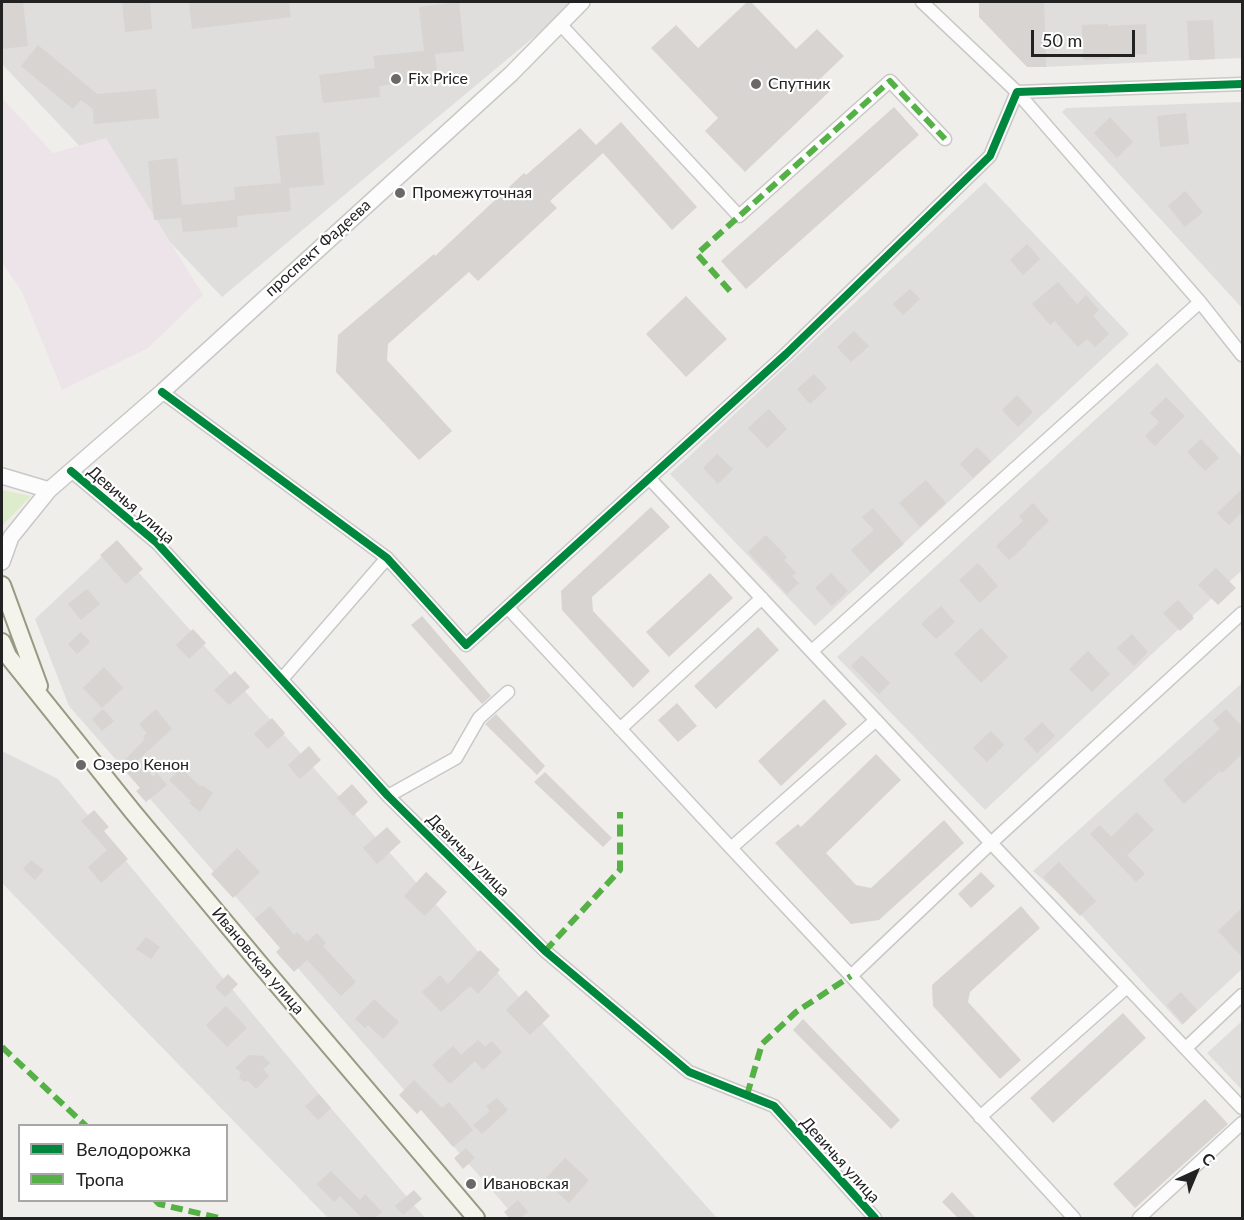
<!DOCTYPE html>
<meta charset="utf-8">
<style>
body{margin:0}
#map{position:relative;width:1244px;height:1220px;overflow:hidden;background:#f0eeeb;font-family:Lato,sans-serif}
canvas{display:block}
.frame{position:absolute;inset:0;border:3px solid #222;pointer-events:none}
.legend{position:absolute;left:18px;top:1124px;width:210px;height:78px;box-sizing:border-box;background:#fff;border:2px solid #a7a7a7;margin:0;padding:8px 10px;list-style:none;font-size:18px;color:#222}
.legend li{display:flex;align-items:center;gap:12px;height:30px}
.legend b{width:30px;border:2px solid #a7a7a7}
.north{position:absolute;left:1166px;top:1142px;width:60px;height:60px;-webkit-text-stroke:4px #fff;paint-order:stroke;rotate:44deg;font-size:16px;font-weight:700;line-height:24px;text-align:center;color:#222}
.north::after{content:'';display:block;margin:auto;width:21px;height:27px;background:#222;clip-path:polygon(50% 0,100% 100%,50% 72%,0 100%)}
.scale{position:absolute;left:1031px;top:30px;width:104px;height:27px;box-sizing:border-box;border:3px solid #222;border-top:0;padding-left:8px;font-size:18px;line-height:21px;white-space:nowrap;color:#222;-webkit-text-stroke:4px #fff;paint-order:stroke}
</style>
<div id="map">
<canvas width="1244" height="1220"></canvas>
<div class="frame"></div>
<ul class="legend">
<li><b style="height:8px;background:#00873e"></b>Велодорожка</li>
<li><b style="height:8px;background:#55b145"></b>Тропа</li>
</ul>
<div class="north">С</div>
<div class="scale">50 m</div>
</div>
<script>
const ctx = document.querySelector('canvas').getContext('2d');
ctx.lineJoin = 'round';
function fillPath(path, color) { ctx.fillStyle = color; ctx.fill(path, 'evenodd'); }
const shape = rows => new Path2D(rows.map(r => 'M' + r).join(''));
function stroke(path, color, width, dash) { ctx.strokeStyle = color; ctx.lineWidth = width; ctx.lineCap = dash ? 'butt' : 'round'; ctx.setLineDash(dash || []); ctx.stroke(path); }
function write(font, color, halo, rows, align = 'center') {
  ctx.font = font + ' Lato,sans-serif'; ctx.lineWidth = 4.5; ctx.setLineDash([]); ctx.textBaseline = 'middle'; ctx.strokeStyle = halo; ctx.fillStyle = color; for (const [text, x, y, turn = 0] of rows) {
    ctx.save(); ctx.translate(x, y); ctx.rotate((+turn || 0) * Math.PI / 180); ctx.textAlign = isNaN(turn) ? turn : align; if (halo) ctx.strokeText(text, 0, 0); ctx.fillText(text, 0, 0); ctx.restore();
  }
}
fillPath(shape([
 [2,2,576,2,222,297,2,64],
 [1041,2,1242,2,1242,58,1042,67],
 [1242,102,1242,308,1062,112,1066,108],
 [985,182,1129,334,815,626,670,474],
 [1157,363,1242,457,1242,570,985,810,837,657],
 [114,545,717,1218,516,1218,69,706,35,619],
 [1242,683,1242,969,1182,1025,1073,906,1033,871],
 [2,751,58,779,319,1094,425,1218,328,1218,2,883],
 [1242,1021,1242,1090,1207,1053]
]), '#dfdedc');
fillPath(shape([
 [2,98,53,153,106,138,203,295,148,348,62,390,22,292,2,262,2,200,3,199,2,196]
]), '#ede4e9');
fillPath(shape([
 [2,490,31,496,2,526]
]), '#ddeccb');
fillPath(shape([
 [2,2,23,2,28,46,2,49],
 [122,2,150,2,152,29,125,32],
 [189,2,289,2,291,17,192,29],
 [459,2,464,51,435,54,438,79,379,86,380,97,323,103,319,75,375,68,373,56,424,51,419,7],
 [747,2,751,2,796,49,817,29,844,56,821,78,831,90,745,172,705,131,718,118,651,48,676,25,698,48],
 [979,2,1044,2,1046,67,1027,67,979,17],
 [1213,20,1215,59,1189,60,1187,21],
 [1108,24,1108,26,1146,24,1147,54,1109,55,1110,59,1083,60,1082,25],
 [38,45,97,94,156,89,159,118,94,124,93,109,81,100,73,109,21,66],
 [894,107,919,135,746,289,721,261],
 [1186,113,1189,144,1160,147,1157,116],
 [1110,117,1133,142,1117,158,1094,133],
 [621,122,697,207,672,230,603,153,550,201,557,208,478,281,469,272,388,344,387,360,452,431,419,460,336,372,338,335,434,254,435,256,524,173,526,175,580,128,596,145],
 [319,132,324,185,289,188,291,211,237,216,238,227,183,232,181,218,154,220,148,161,177,158,182,205,235,200,234,187,281,183,276,136],
 [1185,191,1203,212,1185,227,1168,206],
 [1027,244,1040,259,1023,275,1010,260],
 [1058,282,1077,304,1086,295,1099,310,1093,316,1109,334,1095,347,1087,339,1078,347,1055,321,1050,325,1032,304],
 [910,289,920,299,903,315,893,304],
 [686,296,727,339,686,377,646,334],
 [854,331,869,346,851,362,837,347],
 [814,374,827,388,810,404,797,389],
 [1017,395,1033,412,1018,427,1002,410],
 [1166,397,1185,416,1155,446,1145,436,1159,422,1150,413],
 [769,409,787,429,767,448,748,428],
 [1201,439,1219,458,1205,471,1187,452],
 [977,447,991,461,973,478,960,464],
 [717,454,733,469,718,484,703,468],
 [926,480,946,503,920,527,899,503],
 [1242,489,1242,512,1229,525,1217,513],
 [1033,503,1049,521,1026,543,1027,544,1009,560,996,546,1023,521,1019,516],
 [651,507,670,527,592,597,593,611,650,671,633,688,562,610,561,591],
 [873,508,904,544,871,573,851,550,874,530,862,517],
 [766,535,787,557,784,560,796,573,792,576,799,583,787,594,748,552],
 [117,540,143,569,126,584,100,555],
 [978,563,998,586,980,603,959,580],
 [1216,568,1236,588,1218,605,1198,585],
 [710,573,733,598,669,657,646,632],
 [831,573,848,591,832,606,815,588],
 [87,589,100,604,81,620,68,604],
 [1178,600,1194,618,1180,631,1163,613],
 [941,606,955,622,936,639,921,624],
 [422,616,491,696,482,704,411,625],
 [758,627,779,650,716,709,694,686],
 [981,628,1008,657,981,683,954,654],
 [193,629,206,643,189,659,176,645],
 [81,632,90,642,77,654,68,644],
 [1132,634,1148,652,1134,666,1117,648],
 [1088,651,1110,674,1092,692,1069,669],
 [862,655,890,683,879,694,851,666],
 [104,667,123,688,102,708,83,688],
 [235,671,250,687,229,705,214,690],
 [824,699,847,724,781,786,758,761],
 [677,703,697,726,678,742,658,720],
 [103,709,114,721,102,731,92,719],
 [156,709,172,729,138,760,153,777,157,773,167,785,146,802,136,791,140,788,120,765,145,739,143,737,147,733,139,724],
 [1226,709,1242,727,1242,754,1222,773,1220,771,1184,804,1163,780,1220,729,1213,721],
 [496,714,545,766,537,775,485,724],
 [272,718,285,733,268,749,254,734],
 [1042,722,1055,736,1037,753,1024,739],
 [991,731,1004,745,987,762,973,748],
 [309,746,321,760,300,779,288,765],
 [876,754,901,780,826,853,856,885,871,888,944,820,964,843,879,920,851,924,775,843,798,824,801,827],
 [181,768,201,787,202,785,213,793,200,812,189,803,191,801,169,780],
 [545,772,612,838,603,847,534,782],
 [352,784,368,802,353,816,337,798],
 [94,810,109,827,104,831,128,859,101,883,88,867,107,850,81,821],
 [1137,812,1154,830,1127,855,1145,874,1136,882,1090,834,1100,825,1111,837],
 [387,827,401,842,377,864,363,848],
 [237,848,260,872,233,898,211,874],
 [31,860,44,870,35,880,23,869],
 [1059,862,1096,901,1080,916,1043,877],
 [426,872,447,892,425,916,404,896],
 [981,872,995,886,971,908,958,894],
 [270,906,294,935,297,932,307,942,317,933,326,943,323,946,356,982,341,996,307,960,294,972,276,952,280,948,255,919],
 [1021,906,1040,928,970,992,968,1002,1021,1060,1000,1079,933,1006,932,985],
 [1242,908,1242,957,1218,931],
 [146,937,160,947,151,959,136,949],
 [480,950,500,970,478,994,470,986,441,1012,422,992,440,975,448,984],
 [228,974,238,984,225,997,215,987],
 [526,990,550,1016,530,1035,506,1010],
 [1181,992,1197,1010,1183,1024,1167,1005],
 [374,999,399,1022,383,1039,368,1025,365,1028,355,1019],
 [226,1006,247,1028,227,1047,206,1025],
 [1123,1013,1146,1038,1053,1123,1030,1098],
 [803,1019,900,1120,891,1129,793,1030],
 [478,1040,485,1047,492,1041,502,1052,483,1070,475,1061,450,1084,432,1065,453,1046,461,1055],
 [249,1055,263,1056,270,1063,263,1069,269,1076,256,1089,248,1081,244,1082,239,1078,241,1072,235,1068],
 [414,1080,442,1108,449,1102,473,1130,453,1147,421,1110,417,1114,399,1095],
 [319,1094,331,1108,318,1120,305,1106],
 [497,1098,508,1110,482,1134,473,1125,490,1111,486,1106],
 [1205,1099,1228,1124,1135,1208,1113,1184],
 [466,1148,475,1158,463,1169,454,1158],
 [565,1158,589,1180,569,1203,544,1180],
 [331,1171,360,1200,365,1194,382,1212,375,1218,362,1218,340,1196,334,1202,317,1184],
 [414,1190,422,1199,403,1215,395,1206],
 [952,1192,976,1218,958,1218,942,1202],
 [518,1200,528,1212,520,1218,509,1218,504,1212]
]), '#d7d4d2');
const minor = shape([
 [922,2,1017,92,1200,302,1242,355],
 [560,24,739,216,890,81,945,139],
 [162,392,387,558,466,645,786,354,990,156,1017,92,1242,84],
 [71,471,157,543,388,796,545,951,689,1072,774,1106,875,1218],
 [649,478,991,843,1242,1108],
 [508,608,731,848,851,976,1074,1218],
 [812,651,1200,302],
 [282,679,387,558],
 [620,729,762,598],
 [388,796,456,758,479,718,508,692],
 [731,848,876,720],
 [851,976,991,843,1242,613],
 [1186,1048,1242,995],
 [980,1117,1127,987],
 [1139,1218,1242,1123]
]);
const tertiary = shape([
 [2,476,49,490],
 [2,562,11,537,49,490,162,392,511,74,582,2]
]);
const secondary = shape([
 [2,585,39,686],
 [2,642,8,656,133,812,259,963,476,1218]
]);
stroke(minor, '#c9c8c7', 15);
stroke(tertiary, '#c9c8c7', 18);
stroke(secondary, '#999a82', 20);
stroke(minor, '#fdfcfc', 12);
stroke(tertiary, '#fdfcfc', 15);
stroke(secondary, '#f4f4ed', 16);
stroke(shape([
 [730,291,697,254,890,81,945,139],
 [545,951,620,870,620,812],
 [2,1047,86,1126],
 [747,1095,762,1044,796,1012,851,976],
 [155,1200,159,1204,219,1218]
]), '#55b145', 6, [12, 6]);
stroke(shape([
 [162,392,387,558,466,645,786,354,990,156,1017,92,1242,84],
 [71,471,157,543,388,796,545,951,689,1072,774,1106,875,1218]
]), '#00873e', 8);
for (const [x, y, r, color] of [
 [396,79,6,"#6a6968"],
 [756,84,6,"#6a6968"],
 [400,193,6,"#6a6968"],
 [81,765,6,"#6a6968"],
 [471,1184,6,"#6a6968"]
]) { const dot = new Path2D(); dot.arc(x, y, r, 0, 2 * Math.PI); ctx.fillStyle = color; ctx.fill(dot); stroke(dot, '#fff', 2); }
write('16px', '#222', '#fff', [
 ["Fix Price",408,79],
 ["Спутник",768,84],
 ["Промежуточная",412,193],
 ["Озеро Кенон",93,765],
 ["Ивановская",483,1184]
], 'left');
write('16px', '#222', '#fff', [
 ["проспект Фадеева",318,248,-42],
 ["Девичья улица",131,505,41],
 ["Девичья улица",468,855,45],
 ["Ивановская улица",258,961,50],
 ["Девичья улица",840,1160,48]
]);
</script>
